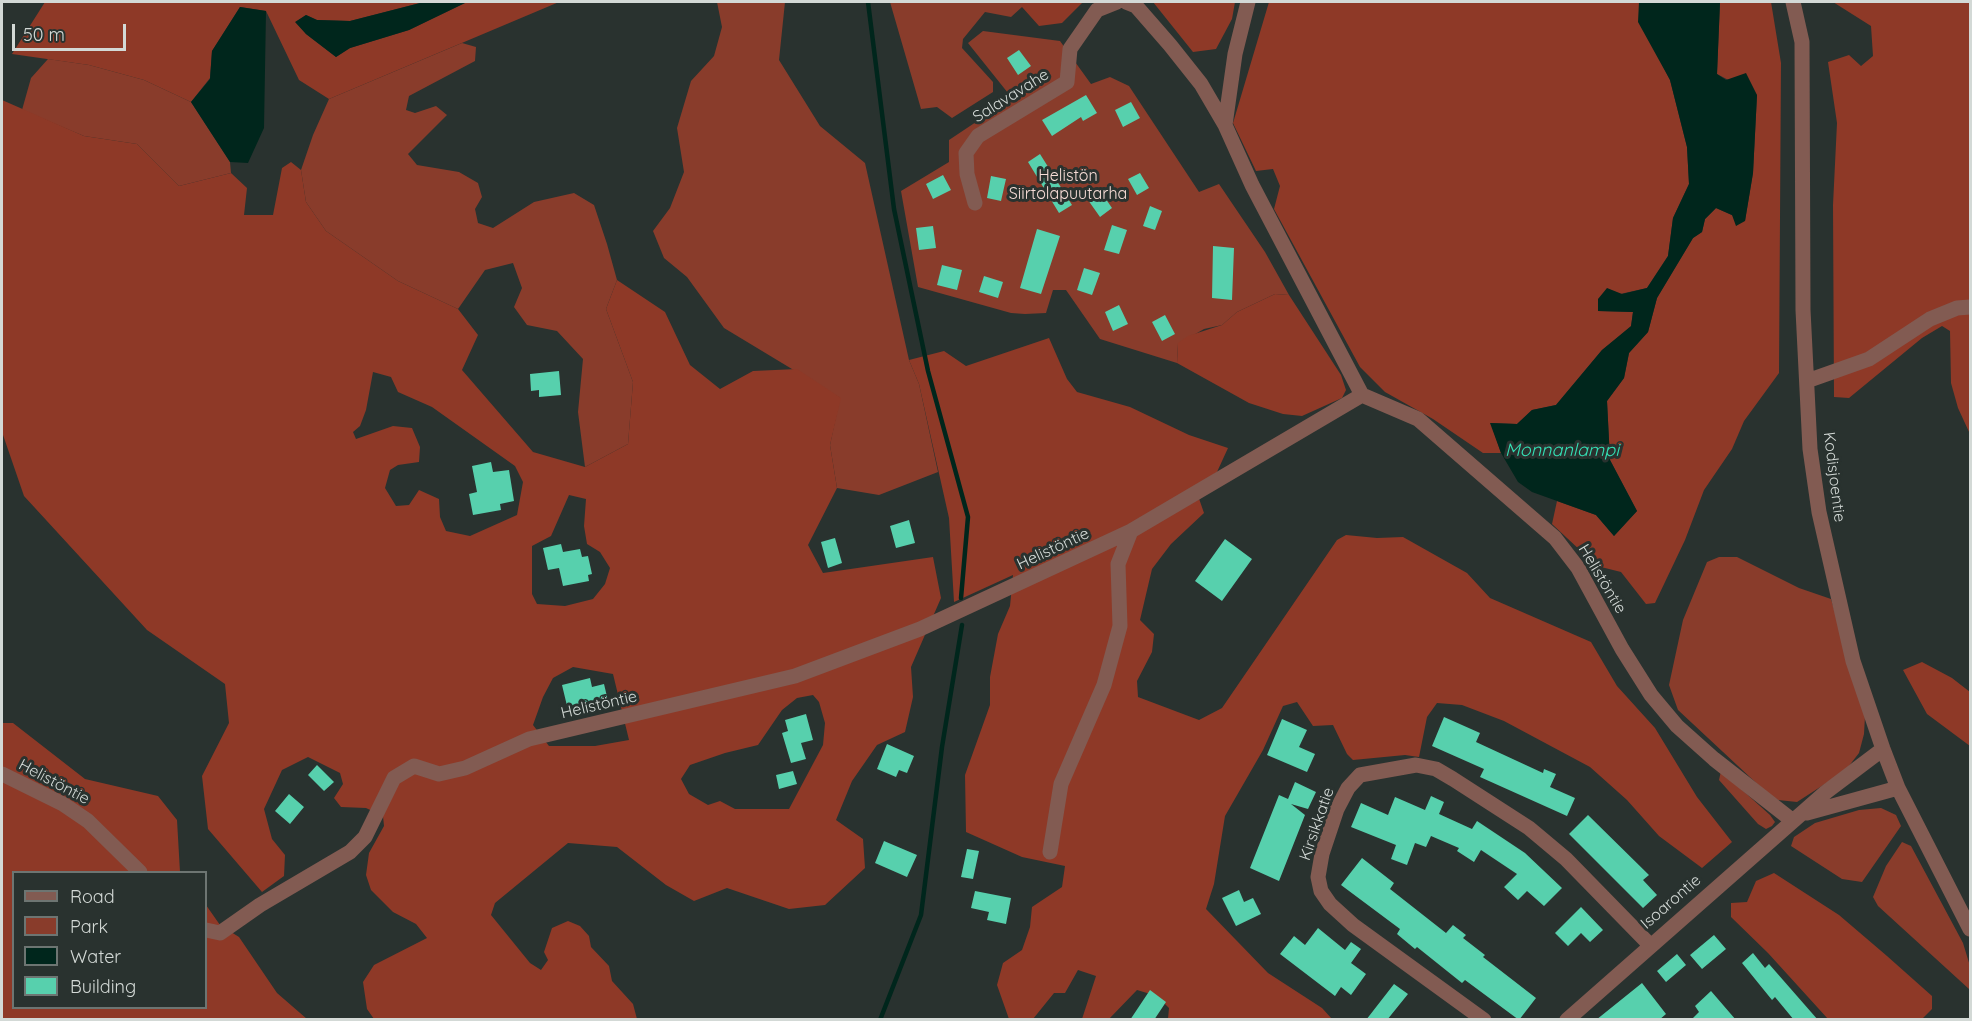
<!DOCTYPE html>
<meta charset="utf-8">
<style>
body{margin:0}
#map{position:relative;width:1972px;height:1021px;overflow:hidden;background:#29322f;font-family:Quicksand,sans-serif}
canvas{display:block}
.frame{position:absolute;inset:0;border:3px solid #d3d9d6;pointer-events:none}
.legend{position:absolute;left:12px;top:871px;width:195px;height:138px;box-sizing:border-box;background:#29322f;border:2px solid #6d7572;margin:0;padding:8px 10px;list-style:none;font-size:18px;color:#d3d9d6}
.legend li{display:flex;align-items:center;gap:12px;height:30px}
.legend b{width:30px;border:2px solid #6d7572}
.scale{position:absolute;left:12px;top:24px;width:114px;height:27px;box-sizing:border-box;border:3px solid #d3d9d6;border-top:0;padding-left:8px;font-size:18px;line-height:21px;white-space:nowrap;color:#d3d9d6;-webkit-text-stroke:4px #29322f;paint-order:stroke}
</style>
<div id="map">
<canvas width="1972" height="1021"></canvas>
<div class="frame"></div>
<ul class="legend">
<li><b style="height:8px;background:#825b52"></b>Road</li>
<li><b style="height:16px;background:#893c2b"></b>Park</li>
<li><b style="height:16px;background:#00261c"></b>Water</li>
<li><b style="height:16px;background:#57d0ad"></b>Building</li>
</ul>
<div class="scale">50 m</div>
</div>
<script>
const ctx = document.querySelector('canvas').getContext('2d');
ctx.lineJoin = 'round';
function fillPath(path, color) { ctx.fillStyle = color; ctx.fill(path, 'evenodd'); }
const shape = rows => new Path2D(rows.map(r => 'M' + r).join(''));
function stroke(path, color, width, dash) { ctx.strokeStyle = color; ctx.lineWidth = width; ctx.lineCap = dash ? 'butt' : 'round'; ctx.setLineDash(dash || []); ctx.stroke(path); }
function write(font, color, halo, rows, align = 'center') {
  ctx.font = font + ' Quicksand,sans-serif'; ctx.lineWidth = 6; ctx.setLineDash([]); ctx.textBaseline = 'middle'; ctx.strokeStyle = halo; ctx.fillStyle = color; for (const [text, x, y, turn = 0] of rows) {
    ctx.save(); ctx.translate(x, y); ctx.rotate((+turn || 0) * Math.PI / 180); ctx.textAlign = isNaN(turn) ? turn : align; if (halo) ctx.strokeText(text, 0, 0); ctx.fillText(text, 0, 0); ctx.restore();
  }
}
fillPath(shape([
 [717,2,785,2,779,60,820,126,865,163,909,360,919,384,938,472,879,495,837,488,830,445,840,398,724,328,687,277,664,258,653,231,670,208,684,172,677,128,691,81,714,56,722,27],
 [890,2,1022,2,1022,7,1011,17,985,12,963,39,962,48,993,82,993,92,952,118,937,107,921,109],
 [983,31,1060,41,1091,84,1110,77,1129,86,1199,192,1219,184,1265,252,1289,295,1275,294,1237,312,1222,325,1204,329,1178,344,1177,363,1100,339,1066,290,1053,290,1046,313,1025,314,1011,313,918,287,901,191,949,162,949,140,1012,98,968,43],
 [462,43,476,47,475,61,409,96,406,110,415,113,436,106,447,115,408,154,417,165,459,172,478,183,482,197,475,209,478,223,493,228,534,202,574,193,594,205,607,244,617,280,606,309,633,382,628,444,585,467,578,412,583,359,557,331,527,325,514,307,522,288,513,263,485,270,458,309,398,281,326,231,306,202,301,170,313,135,329,99],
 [48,59,89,65,144,80,191,102,230,162,231,173,179,186,137,144,84,136,22,110,31,78],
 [1719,557,1737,557,1799,588,1831,599,1836,616,1865,716,1864,734,1859,753,1845,771,1797,802,1778,800,1767,793,1678,710,1669,685,1683,620,1707,562],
 [1721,771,1770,815,1775,822,1772,826,1766,829,1758,824,1719,780],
 [1881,808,1896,815,1901,826,1862,882,1842,879,1791,846,1794,837,1815,823,1859,810],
 [1902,842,1911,846,1963,943,1970,966,1969,989,1878,906,1873,897,1886,866]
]), '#893c2b');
fillPath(shape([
 [45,2,424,2,350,21,317,20,306,15,296,22,306,34,336,57,350,48,409,30,467,2,559,2,329,99,299,80,266,11,240,7,212,51,210,78,191,102,144,80,89,65,12,54],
 [1022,2,1083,2,1062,23,1039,26,1022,7],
 [1153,2,1235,2,1232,19,1216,49,1193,52],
 [1269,2,1639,2,1656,52,1670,80,1687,147,1689,184,1673,218,1668,256,1647,288,1598,299,1598,311,1633,312,1631,327,1602,350,1556,405,1532,410,1517,424,1491,423,1501,453,1483,453,1433,419,1385,392,1360,367,1274,209,1280,186,1273,169,1256,171,1233,123],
 [1720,2,1771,2,1781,63,1779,373,1744,421,1732,449,1704,490,1685,540,1655,603,1646,604,1621,572,1597,566,1552,524,1557,501,1596,515,1614,536,1637,511,1610,460,1607,401,1624,378,1629,353,1648,332,1657,298,1693,238,1702,232,1705,219,1716,208,1745,221,1753,173,1757,95,1717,74],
 [1833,2,1970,2,1970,434,1958,408,1951,383,1950,331,1942,326,1922,338,1849,398,1834,397,1833,205,1837,123,1828,62,1849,55,1861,66,1873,56,1871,26],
 [2,100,84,136,137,144,179,186,231,173,247,188,244,215,273,215,282,168,291,162,301,170,306,202,326,231,398,281,458,309,478,335,462,370,533,452,585,467,628,444,633,382,606,309,617,280,665,312,690,365,720,389,753,371,797,369,841,398,830,445,837,488,808,545,823,573,933,557,941,598,911,667,913,697,905,732,877,745,852,781,836,820,863,839,865,868,825,905,789,909,727,888,694,901,666,885,617,847,568,843,495,903,491,915,530,963,541,970,548,960,544,952,552,928,568,921,580,926,589,936,591,947,609,966,612,981,633,1004,637,1019,374,1019,367,1009,363,982,374,965,427,938,416,924,393,912,371,890,366,875,369,853,384,826,383,816,366,808,341,807,334,798,343,784,340,773,308,757,282,770,264,809,272,839,285,855,284,876,262,892,208,829,202,776,229,723,225,684,147,630,24,496,2,432],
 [373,372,391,377,398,392,432,407,515,466,523,482,517,515,470,536,446,531,440,517,439,499,419,490,409,505,396,506,385,488,390,470,398,465,419,462,420,447,412,428,393,426,356,439,353,432,360,426,366,410],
 [569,495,586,499,584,526,587,544,600,552,610,568,605,584,593,599,565,606,537,604,532,594,532,546,551,536],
 [573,667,613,674,629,740,595,746,549,746,533,725,543,697,553,678],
 [813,695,819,702,825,723,823,745,789,809,735,809,720,801,708,805,689,794,681,779,690,765,725,753,758,745,782,710,797,698],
 [1275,294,1289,295,1341,375,1346,390,1342,398,1302,416,1283,414,1249,403,1177,363,1178,343,1188,336,1222,325,1237,312],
 [1049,338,1067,379,1077,392,1130,407,1189,435,1228,448,1217,472,1195,487,1204,513,1171,544,1152,569,1140,620,1154,634,1152,652,1137,681,1138,697,1199,720,1222,708,1337,540,1346,535,1377,538,1403,537,1467,573,1490,598,1591,642,1617,686,1655,728,1697,797,1732,842,1702,868,1659,836,1627,800,1590,767,1504,721,1462,705,1437,703,1427,717,1419,757,1405,755,1353,760,1347,754,1333,725,1313,726,1297,702,1283,706,1263,750,1225,816,1214,884,1206,909,1268,973,1322,1008,1332,1019,1168,1019,1169,1008,1157,996,1137,990,1109,1019,1082,1019,1096,976,1078,970,1065,993,1054,993,1033,1019,1009,1019,997,985,1003,963,1022,950,1030,927,1032,907,1062,887,1065,866,1022,857,966,832,965,775,990,705,990,677,998,634,1010,606,1013,575,954,602,949,518,919,384,909,360,944,351,966,366],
 [1922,662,1952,678,1970,692,1970,746,1927,714,1903,670],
 [2,723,13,723,85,779,158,796,177,820,180,872,14,872,14,1008,206,1008,206,905,220,925,239,937,277,993,307,1019,2,1019],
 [1774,873,1839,915,1887,956,1932,996,1932,1009,1922,1019,1828,1019,1768,953,1731,917,1731,903,1747,902,1756,881]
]), '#8e3927');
fillPath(shape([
 [424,2,467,2,409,30,350,48,336,57,306,34,295,22,306,15,317,20,350,21],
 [1639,2,1720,2,1717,74,1726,80,1746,73,1757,95,1753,173,1745,221,1736,226,1732,215,1716,208,1705,219,1702,232,1693,238,1657,298,1648,332,1629,353,1624,378,1607,401,1610,460,1637,511,1614,536,1596,515,1532,492,1518,482,1501,453,1490,423,1517,424,1532,410,1556,405,1602,350,1631,326,1633,312,1598,311,1598,299,1607,288,1622,294,1647,288,1668,256,1673,218,1689,184,1687,147,1670,80,1638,22],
 [240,7,266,11,264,128,248,163,230,162,191,102,210,79,212,51]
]), '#00261c');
stroke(shape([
 [868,2,894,209,928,371,968,517,961,598],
 [880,1020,921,915,942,747,962,625]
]), '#00261c', 4.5);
fillPath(shape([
 [1019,50,1031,66,1018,75,1007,58],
 [1086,95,1097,113,1083,121,1081,117,1052,136,1042,120],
 [1131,102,1140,118,1123,127,1115,110],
 [1040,154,1072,205,1059,213,1028,162],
 [1140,173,1149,188,1137,195,1128,179],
 [943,175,951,190,933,199,926,184],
 [991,176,1006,179,1001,201,987,198],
 [1101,192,1112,208,1100,217,1088,200],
 [1150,206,1162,211,1155,230,1143,226],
 [1112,225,1127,230,1119,254,1104,250],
 [933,226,936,248,919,250,916,228],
 [1037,229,1060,236,1041,294,1020,288],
 [1213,246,1234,248,1232,300,1212,298],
 [942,265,962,270,957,290,937,285],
 [1084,268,1100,273,1092,295,1077,290],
 [984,276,1003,282,998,298,979,292],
 [1119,305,1128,324,1113,331,1105,312],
 [1165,315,1175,334,1162,341,1152,322],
 [559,371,561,395,539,397,539,390,531,391,530,374],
 [491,462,493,472,509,470,514,501,500,504,501,510,473,515,469,494,477,492,472,466],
 [909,520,915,543,896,548,890,526],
 [835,538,842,563,828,568,821,542],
 [1225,539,1252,559,1222,601,1195,581],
 [561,544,563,552,580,549,582,557,588,556,592,574,588,575,589,581,563,586,559,568,548,570,543,548],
 [590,678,592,687,604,684,609,705,590,709,589,705,568,710,562,685],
 [806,714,813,740,801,743,806,759,791,763,782,733,788,731,785,720],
 [1444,717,1480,733,1476,742,1543,773,1544,769,1556,774,1550,787,1575,798,1567,816,1480,777,1484,769,1432,746],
 [1282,719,1307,730,1299,747,1315,754,1307,772,1267,755],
 [887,744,914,756,907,773,899,770,896,777,877,769],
 [317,765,334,782,324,791,308,775],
 [793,771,797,784,779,789,776,775],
 [1295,782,1316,792,1308,809,1291,804,1305,815,1279,881,1250,868,1279,795,1288,799],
 [289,794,304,807,290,824,275,811],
 [1431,796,1444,802,1439,814,1472,829,1477,821,1525,853,1562,888,1544,906,1527,891,1518,900,1504,887,1517,874,1481,850,1474,862,1457,851,1459,848,1431,836,1426,847,1415,843,1407,865,1391,859,1396,845,1351,827,1361,803,1388,815,1395,797,1425,810],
 [1588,815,1649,875,1643,880,1657,895,1643,908,1569,834],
 [884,841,917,855,907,877,875,863],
 [967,849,979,851,973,879,961,877],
 [1362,858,1394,883,1390,889,1446,933,1453,925,1466,935,1463,938,1485,955,1483,957,1536,998,1519,1020,1465,980,1462,983,1417,947,1415,949,1397,934,1400,929,1341,885],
 [1239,890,1244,902,1253,898,1261,914,1236,926,1222,898],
 [975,891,1011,898,1006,924,987,920,989,912,971,908],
 [1581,907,1603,930,1590,942,1581,933,1568,946,1555,933],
 [1318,928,1345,950,1351,942,1361,949,1351,963,1366,974,1351,995,1341,987,1335,996,1280,954,1294,936,1305,945],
 [1714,935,1726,949,1702,969,1690,955],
 [1753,953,1765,968,1769,964,1818,1020,1794,1020,1775,997,1772,1000,1742,963],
 [1677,954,1686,965,1666,982,1657,971],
 [1642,983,1666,1014,1659,1020,1596,1020],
 [1394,984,1408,994,1387,1020,1366,1020],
 [1150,990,1166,1002,1154,1020,1130,1020],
 [1711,991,1736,1020,1691,1020,1699,1012,1695,1006]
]), '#57d0ad');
stroke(shape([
 [1126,2,1136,6,1170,45,1201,84,1225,125],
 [1248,2,1235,54,1225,125,1252,185,1362,395],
 [1793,2,1802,42,1803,310,1810,449,1819,512,1853,661,1883,749,1898,788,1970,929],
 [975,203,967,174,966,153,978,136,1067,82,1070,49,1097,10,1117,2],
 [1807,381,1869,359,1930,319,1957,308,1970,307],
 [2,774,63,804,88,821,140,872],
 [1807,813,1898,788],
 [1050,852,1061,784,1104,685,1120,626,1118,564,1131,531],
 [206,930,220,933,260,905,350,852,365,837,394,778,414,766,439,774,465,768,529,739,795,676,920,629,1131,531,1362,395,1418,419,1555,538,1578,568,1622,649,1651,695,1677,726,1714,759,1793,821],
 [1484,1020,1353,925,1330,904,1321,891,1318,877,1322,854,1337,809,1348,788,1360,775,1416,765,1436,769,1453,779,1529,828,1566,859,1650,945],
 [1567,1020,1826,792,1883,749]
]), '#825b52', 15);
write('16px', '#d3d9d6', '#29322f', [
 ["Salavavahe",1011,96,-32],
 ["Kodisjoentie",1834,477,83],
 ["Helistöntie",1053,549,-25],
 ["Helistöntie",1602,579,59],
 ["Helistöntie",599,705,-13],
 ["Helistöntie",54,782,28],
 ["Kirsikkatie",1317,824,-71],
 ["Isoarontie",1671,902,-41]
]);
write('16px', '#f7ddd7', '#29322f', [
 ["Helistön",1068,176],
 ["Siirtolapuutarha",1068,194]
]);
write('italic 18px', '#34e3b7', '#29322f', [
 ["Monnanlampi",1562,451]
]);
</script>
